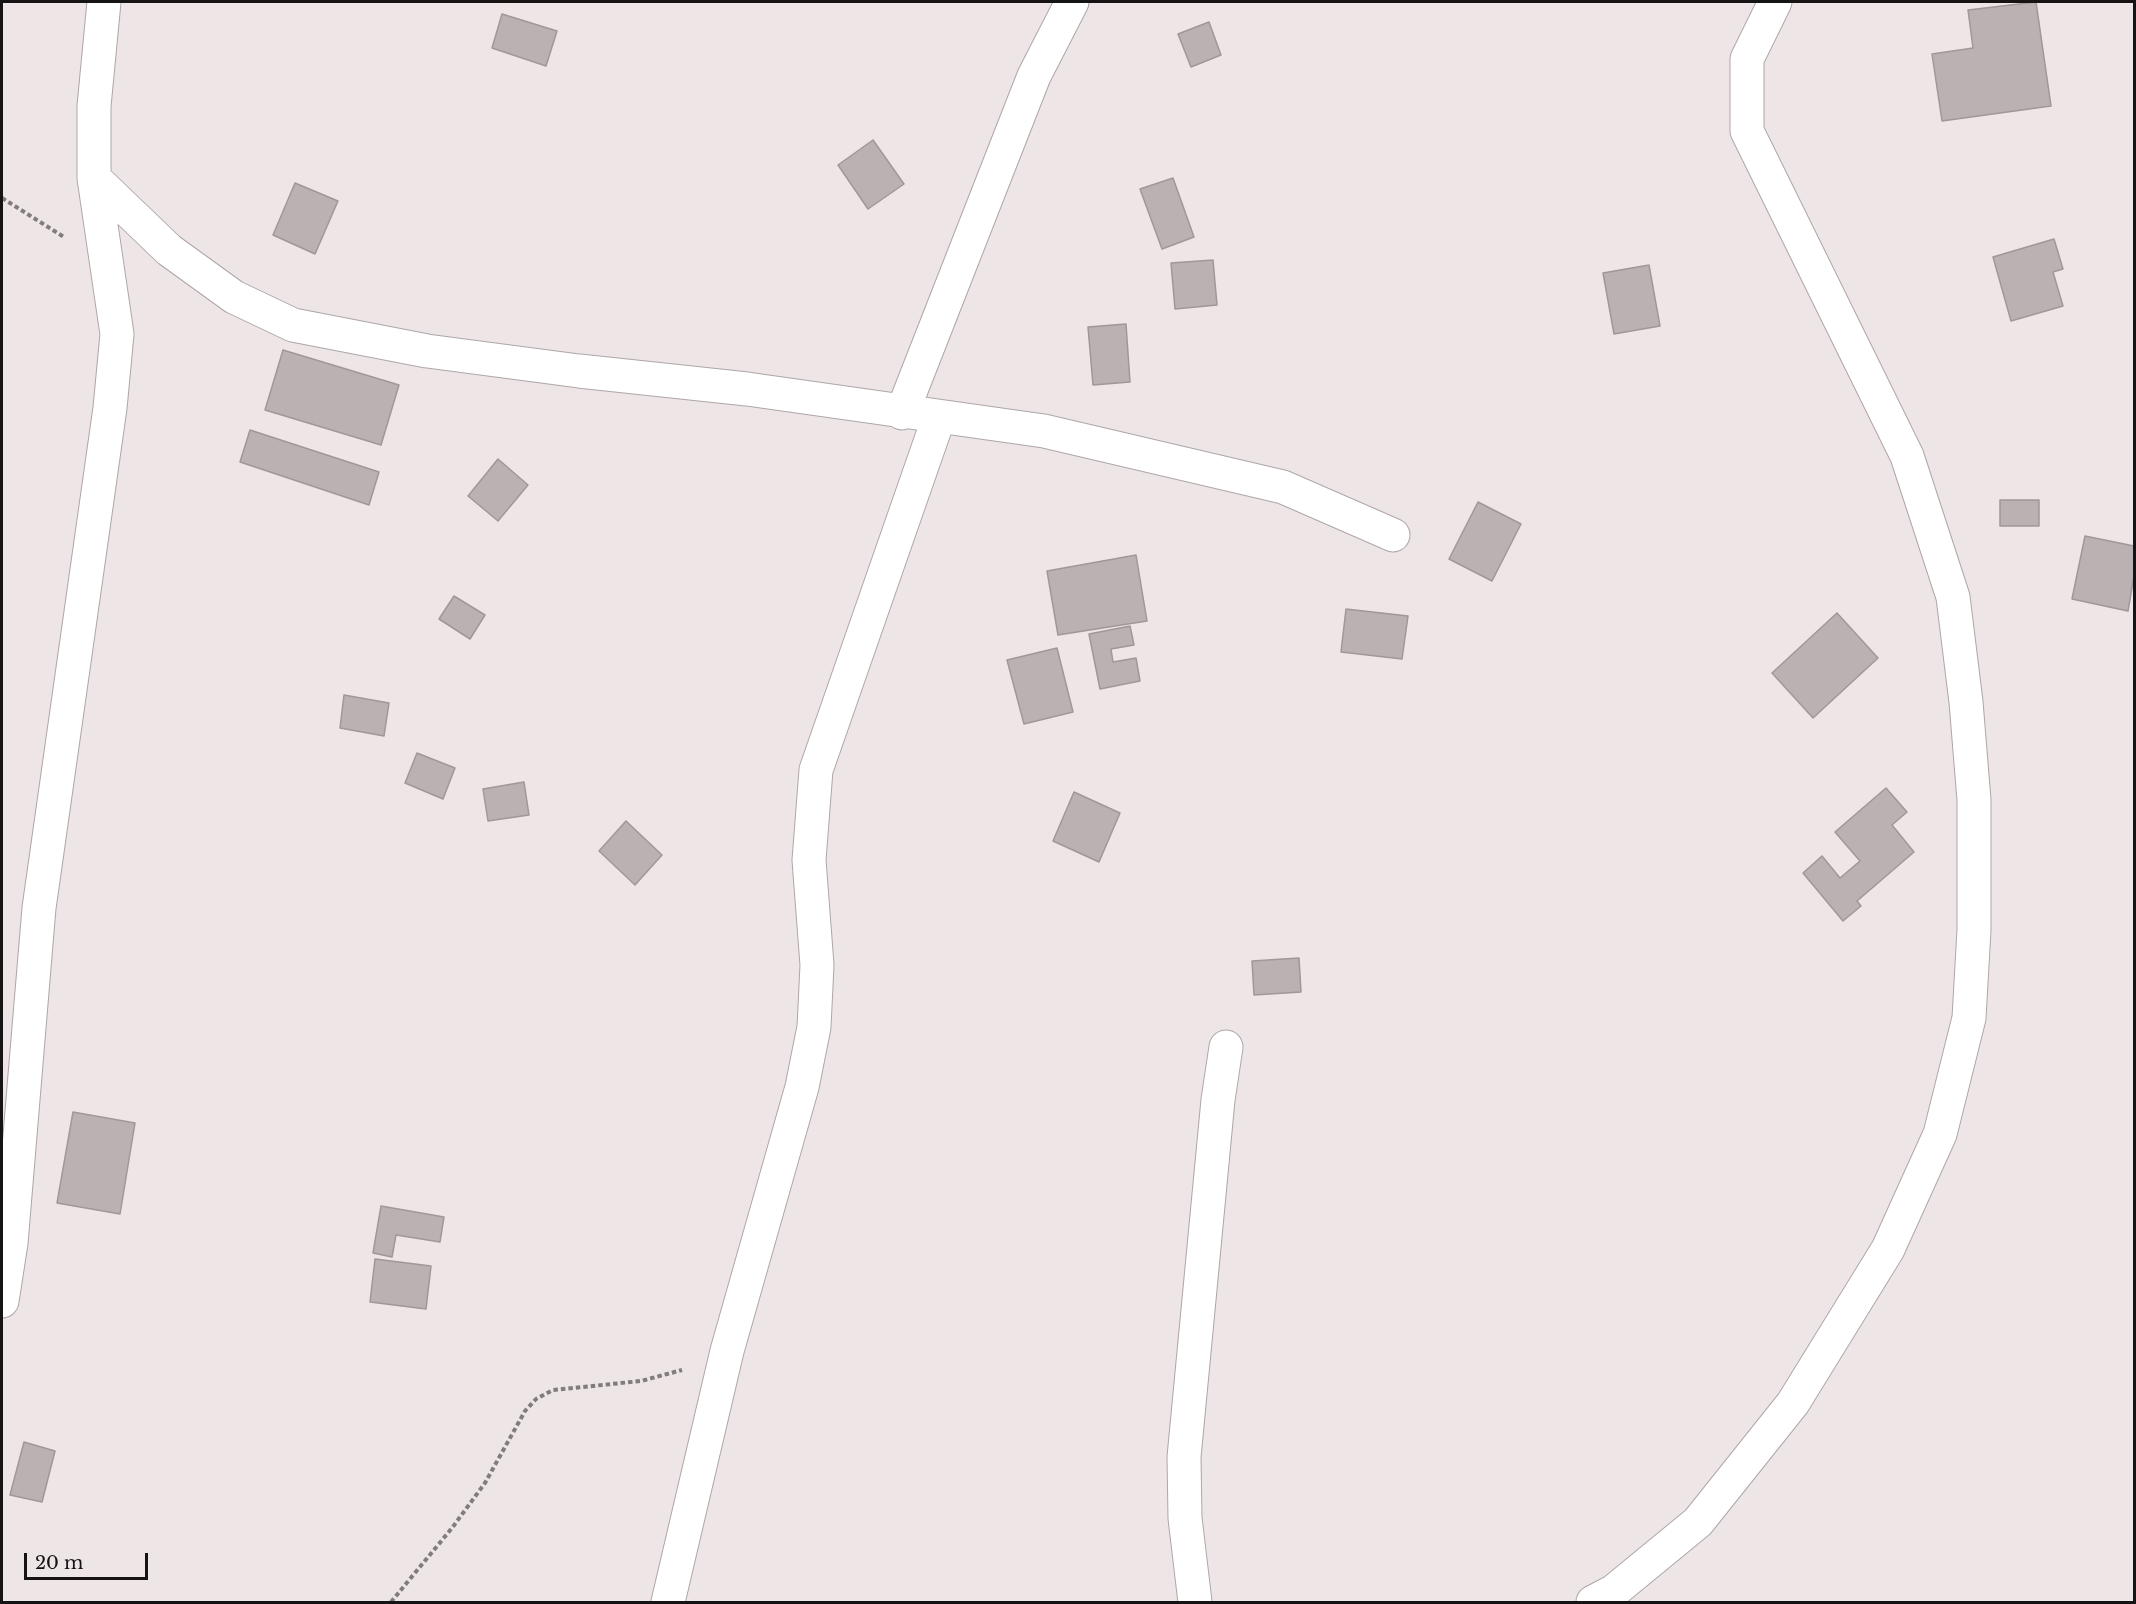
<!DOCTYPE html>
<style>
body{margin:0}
#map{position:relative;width:2136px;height:1604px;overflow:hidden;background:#eee5e7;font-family:"Libre Baskerville",serif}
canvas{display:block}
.frame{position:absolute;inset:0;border:3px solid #161314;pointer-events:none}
.scale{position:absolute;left:24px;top:1553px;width:124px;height:27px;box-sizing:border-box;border:3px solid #161314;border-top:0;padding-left:8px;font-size:18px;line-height:21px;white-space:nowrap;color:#161314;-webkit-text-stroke:4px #eee5e7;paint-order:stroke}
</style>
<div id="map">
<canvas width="2136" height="1604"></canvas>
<div class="frame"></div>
<div class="scale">20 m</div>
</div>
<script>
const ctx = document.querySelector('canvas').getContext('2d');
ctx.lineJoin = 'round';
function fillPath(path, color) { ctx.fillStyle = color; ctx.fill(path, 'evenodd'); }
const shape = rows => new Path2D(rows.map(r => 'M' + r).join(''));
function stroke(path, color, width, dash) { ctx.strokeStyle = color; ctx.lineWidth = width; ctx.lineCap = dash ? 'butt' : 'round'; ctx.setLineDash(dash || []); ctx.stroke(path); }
const building = shape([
 [2036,2,2051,106,1942,121,1932,54,1973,48,1968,10,2036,2],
 [502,14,557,31,546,66,492,48,502,14],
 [1209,22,1221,55,1191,67,1178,34,1209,22],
 [873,140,904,184,868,209,838,165,873,140],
 [1173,178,1194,237,1162,249,1140,189,1173,178],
 [295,183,338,201,315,254,273,235,295,183],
 [2054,239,2063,269,2053,272,2063,306,2011,321,1993,257,2054,239],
 [1213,260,1217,305,1175,309,1171,263,1213,260],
 [1649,265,1660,326,1614,334,1603,273,1649,265],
 [1126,324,1130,382,1093,385,1088,327,1126,324],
 [283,350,399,385,381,445,265,410,283,350],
 [250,430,379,472,369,505,240,462,250,430],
 [498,459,528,485,498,521,468,496,498,459],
 [2000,500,2039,500,2039,526,2000,526,2000,500],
 [1478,502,1521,524,1492,581,1449,559,1478,502],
 [2085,536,2134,546,2134,576,2128,611,2072,599,2085,536],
 [1136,555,1147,621,1058,635,1047,571,1136,555],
 [454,596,485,615,470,639,439,619,454,596],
 [1346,609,1408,616,1402,659,1341,652,1346,609],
 [1837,613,1878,658,1813,718,1772,673,1837,613],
 [1130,626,1134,645,1111,649,1113,662,1136,658,1140,681,1100,689,1089,634,1130,626],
 [1057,648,1073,712,1024,724,1007,660,1057,648],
 [344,695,389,703,384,736,340,728,344,695],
 [417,753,455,768,443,799,405,783,417,753],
 [524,782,529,815,488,821,483,789,524,782],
 [1886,788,1907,812,1892,825,1914,852,1857,901,1861,906,1843,921,1803,873,1822,856,1840,878,1860,861,1835,832,1886,788],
 [1074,792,1120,813,1099,862,1053,841,1074,792],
 [626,821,662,855,635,885,599,851,626,821],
 [1299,958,1301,992,1254,995,1252,961,1299,958],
 [73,1112,135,1123,120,1214,57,1203,73,1112],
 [381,1206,444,1217,440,1242,396,1235,392,1257,373,1253,381,1206],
 [375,1259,431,1266,426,1309,370,1302,375,1259],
 [24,1442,55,1451,42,1502,10,1495,24,1442]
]);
fillPath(building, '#b9b1b2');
stroke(building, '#a09799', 1.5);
const minor = shape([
 [94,178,169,250,234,297,293,325,427,351,579,371,747,389,1044,431,1283,487,1393,535],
 [902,413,1034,76,1072,2],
 [2,1301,11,1243,39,908,110,408,117,334,94,178,94,106,104,2],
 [668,1602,727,1351,802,1087,814,1027,817,965,809,860,816,770,939,417],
 [1195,1602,1185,1518,1184,1457,1218,1100,1226,1047],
 [1593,1602,1614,1591,1698,1522,1793,1403,1888,1249,1940,1134,1969,1018,1974,930,1974,800,1966,702,1953,597,1907,456,1747,131,1747,59,1775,2]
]);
stroke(minor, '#aea6a8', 35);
stroke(shape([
 [2,198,64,237],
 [391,1602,452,1528,485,1483,525,1411,536,1399,553,1390,641,1381,682,1370]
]), '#827c7d', 4, [4.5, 3]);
stroke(minor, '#fff', 33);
</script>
